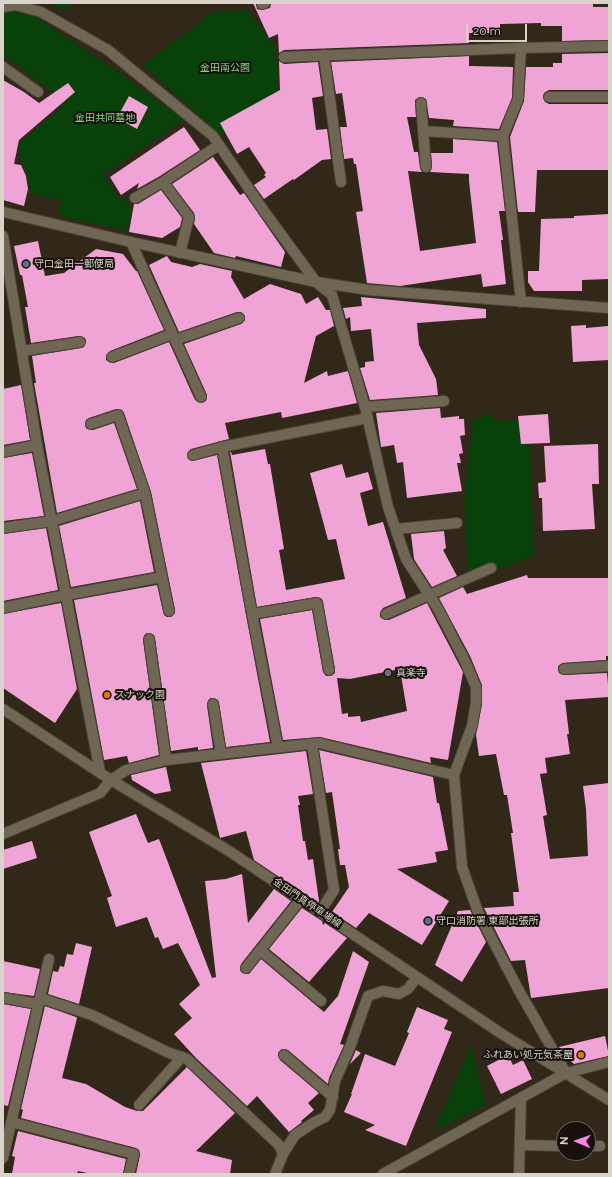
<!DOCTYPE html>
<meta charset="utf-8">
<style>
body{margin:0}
#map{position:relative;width:612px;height:1177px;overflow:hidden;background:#312819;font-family:Raleway,sans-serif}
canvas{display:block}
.frame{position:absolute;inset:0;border:4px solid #d9d4ca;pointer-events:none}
.north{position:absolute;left:556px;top:1121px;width:40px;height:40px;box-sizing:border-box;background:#16120b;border:1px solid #646057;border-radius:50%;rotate:272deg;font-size:11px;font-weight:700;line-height:16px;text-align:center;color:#d9d4ca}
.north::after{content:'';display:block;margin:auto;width:14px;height:18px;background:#fd86e2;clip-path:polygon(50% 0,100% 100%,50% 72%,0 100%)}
.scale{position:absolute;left:466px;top:24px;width:61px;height:18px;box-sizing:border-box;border:2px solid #d9d4ca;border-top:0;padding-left:5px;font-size:12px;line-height:14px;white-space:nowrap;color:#d9d4ca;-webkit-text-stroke:3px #16120b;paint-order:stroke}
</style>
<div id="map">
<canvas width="612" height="1177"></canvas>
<div class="frame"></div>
<div class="north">N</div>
<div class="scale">20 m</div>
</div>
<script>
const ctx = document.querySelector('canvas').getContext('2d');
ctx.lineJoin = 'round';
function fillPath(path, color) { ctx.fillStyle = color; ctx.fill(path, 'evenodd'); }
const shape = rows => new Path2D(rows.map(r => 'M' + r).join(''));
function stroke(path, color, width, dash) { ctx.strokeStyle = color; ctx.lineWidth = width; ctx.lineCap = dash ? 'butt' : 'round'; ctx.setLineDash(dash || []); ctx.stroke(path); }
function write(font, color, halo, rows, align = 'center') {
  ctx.font = font + ' Raleway,"Noto Sans JP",sans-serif'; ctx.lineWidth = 4; ctx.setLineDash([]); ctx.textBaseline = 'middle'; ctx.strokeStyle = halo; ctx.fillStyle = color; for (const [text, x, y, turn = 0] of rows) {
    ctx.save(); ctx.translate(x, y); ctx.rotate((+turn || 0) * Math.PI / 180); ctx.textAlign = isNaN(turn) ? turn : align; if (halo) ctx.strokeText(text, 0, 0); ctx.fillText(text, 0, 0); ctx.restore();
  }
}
fillPath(shape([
 [51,3,73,3,64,10],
 [247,10,276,48,279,102,274,110,222,136,143,65,213,12],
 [3,12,30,13,121,74,184,120,90,183,104,174,120,200,124,199,132,208,127,231,59,216,61,200,32,194,17,144,61,108,51,91,3,55],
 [493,413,494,422,529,418,534,556,500,569,492,563,468,572,464,503,473,420],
 [471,1045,486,1105,434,1131]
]), '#09410b');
fillPath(shape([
 [253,3,256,3,257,9,261,10,270,8,271,3,593,3,593,7,608,7,608,40,562,41,562,26,541,26,541,23,500,24,500,29,490,28,490,33,469,33,469,43,284,50,279,53,278,34,269,38],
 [609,53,609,90,549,90,544,93,543,97,545,102,549,104,609,104,609,170,537,170,535,212,518,212,510,137,524,101,526,67,553,67,553,63,562,63,562,54],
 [469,56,469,66,513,67,512,98,499,129,453,126,454,120,429,118,426,99,420,97,415,100,416,117,407,117,414,152,418,152,420,168,422,172,408,171,420,251,476,243,469,181,469,174,430,172,432,167,431,153,453,153,453,139,497,142,505,211,499,211,503,240,501,240,506,284,483,287,481,274,400,286,367,283,356,212,363,211,356,164,354,164,353,158,344,159,340,127,347,127,342,93,336,94,331,62],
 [279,61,284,64,318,62,323,96,312,98,316,130,327,129,331,159,322,160,294,180,293,179,264,199,254,185,266,177,264,175,266,173,249,147,237,154,220,123,280,90],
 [3,80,24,92,39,103,68,83,75,92,19,140,14,164,21,165,26,176,28,189,24,206,3,200],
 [129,96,148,107,137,129,117,118],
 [184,127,200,150,160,176,137,189,139,183,121,195,110,177],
 [213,157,240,195,244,193,285,252,281,267,236,256,235,258,214,253,194,224,195,218,194,213,172,184],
 [161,190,182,218,180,227,162,238,129,232,134,204,138,204],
 [609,214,609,279,582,280,582,291,534,291,528,282,528,271,539,271,541,219,574,218,574,216],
 [38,241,45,276,64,273,96,249,123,254,136,271,137,271,164,330,110,351,106,356,106,360,111,363,114,363,169,342,195,400,200,403,206,401,207,395,184,344,241,324,245,320,245,316,241,312,237,312,179,332,149,265,167,256,171,262,192,267,200,264,232,271,231,277,244,299,270,284,301,294,306,304,318,297,326,310,330,310,334,326,316,336,304,383,327,371,328,376,348,371,357,403,282,418,281,412,225,423,229,439,191,449,187,454,188,459,192,461,217,455,246,615,270,742,226,747,219,703,218,700,212,698,209,699,207,705,213,748,198,750,198,747,171,751,155,638,154,635,148,633,145,634,143,640,159,755,129,763,127,756,104,760,74,600,157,585,164,615,167,617,171,617,175,613,175,610,151,492,124,413,122,410,116,409,89,418,86,420,85,426,87,429,93,430,114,423,137,489,57,513,34,383,36,383,32,356,81,348,84,347,86,341,85,338,79,336,31,343,25,307,28,307,22,275,20,275,14,246],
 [361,297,486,309,486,318,417,323,419,345,436,379,438,395,370,400,360,368,365,367,365,362,374,361,371,329,351,331,350,317,346,319,343,308,362,306],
 [586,325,586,328,608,326,609,360,573,362,571,326],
 [21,385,30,440,3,445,3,389],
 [440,408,441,418,459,416,459,419,464,419,465,435,460,436,463,453,459,454,461,463,457,463,462,491,407,498,403,462,397,463,394,445,381,447,376,413],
 [548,414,550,443,521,444,518,416],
 [598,444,599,484,592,484,595,529,543,531,542,498,539,498,538,483,546,482,544,446],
 [265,449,268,464,270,464,284,549,279,550,286,590,345,579,336,539,328,540,310,473,342,464,346,478,368,472,373,489,360,493,368,526,383,522,406,598,383,608,380,613,380,617,385,620,389,620,427,603,463,672,448,760,430,757,431,763,320,737,283,740,260,619,312,610,323,672,326,676,331,676,335,673,335,669,323,602,322,599,316,597,257,607,230,452,231,452,232,455],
 [400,669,407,711,361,722,360,716,348,717,348,713,342,714,337,678,350,679],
 [32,453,44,516,3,521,3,458],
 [140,501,154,572,71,587,59,526],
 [46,528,58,590,3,601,3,534],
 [444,531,446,548,443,550,457,576,432,587,414,559,411,534],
 [527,575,528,578,609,578,609,656,606,656,606,660,563,663,558,666,558,669,559,673,564,675,607,673,609,697,565,700,569,734,567,734,570,754,545,758,547,773,540,774,547,815,543,816,550,859,588,856,586,809,583,786,609,783,609,988,531,998,525,960,511,961,484,908,514,906,513,892,519,892,511,833,513,833,507,795,504,795,496,754,479,756,476,735,482,704,482,685,470,656,439,598,463,587,467,594],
 [61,603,77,689,55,723,3,688,3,614],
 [319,750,433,777,437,803,439,803,448,850,435,852,437,862,397,869,449,901,422,945,369,913,356,928,332,912,349,887,345,865,340,865,338,849,340,849,332,792,326,793],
 [306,751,313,794,298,796,300,805,298,805,303,841,305,841,308,860,313,859,319,901,318,903,254,860,246,831,220,838,201,763],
 [166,767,171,791,155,794,132,780,131,775],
 [136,814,148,843,159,839,212,978,216,977,205,881,226,879,242,874,248,923,274,889,291,901,241,964,240,970,242,973,249,974,261,959,324,1012,338,996,353,951,369,962,340,1044,344,1045,329,1078,328,1084,288,1050,282,1049,278,1053,280,1060,319,1093,308,1103,314,1110,301,1121,302,1122,289,1132,257,1096,247,1106,196,1058,174,1034,192,1018,179,1004,200,985,178,943,163,949,158,937,155,938,147,917,116,927,107,898,112,896,89,832],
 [32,841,37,858,3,869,3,850],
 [302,908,322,921,323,925,325,923,347,938,309,982,269,949],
 [470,910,486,942,462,982,435,965,458,911],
 [76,943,92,947,79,1004,48,994,53,971,58,972,60,966,64,967,67,954,73,955],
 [3,961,40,969,34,996,3,992],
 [3,1004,31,1009,8,1106,3,1105],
 [45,1006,76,1017,77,1018,62,1078,86,1084,125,1107,137,1111,143,1111,187,1067,235,1113,196,1151,232,1160,230,1174,136,1174,140,1155,139,1150,136,1148,21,1118,23,1110,21,1109],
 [417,1007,448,1020,444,1029,452,1032,406,1146,365,1130,375,1125,344,1112,352,1094,351,1094,365,1054,395,1066,409,1033,407,1032],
 [605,1036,609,1056,574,1064,562,1052,559,1047],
 [356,1050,361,1053,350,1064],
 [508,1055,513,1065,523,1060,532,1079,501,1094,487,1066],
 [18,1131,126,1159,123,1174,92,1174,78,1171,77,1174,12,1174,15,1157,12,1156]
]), '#f0a4d5');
const service = shape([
 [262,4,265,3],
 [324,55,341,182],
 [3,67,38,92],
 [549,97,609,97],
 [421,103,426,167],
 [423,131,503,136,521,302],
 [163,182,189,217,180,253],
 [135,198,163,182,219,145],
 [131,242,201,397],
 [175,340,239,318],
 [22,351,80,342],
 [112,357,172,334],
 [365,407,444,401],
 [193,455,222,447,368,418],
 [3,528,52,521],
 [396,529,457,523],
 [3,608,66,595],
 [386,614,491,568],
 [149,639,166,760],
 [564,669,609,666],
 [213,704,221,754],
 [312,744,334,890,320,912],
 [260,950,321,1001],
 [246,968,301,899],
 [4,998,39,1004],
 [284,1055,333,1097],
 [139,1105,182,1057],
 [520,1145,564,1146],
 [588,1146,600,1146],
 [283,1154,295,1135,313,1123,325,1117,330,1110,335,1081,350,1047,368,996,383,991,399,994,408,989,417,977],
 [519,1174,521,1098]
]);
const minor = shape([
 [3,7,15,5,41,12,108,50,213,136,264,211,316,282,332,295,365,407,388,507,406,559,437,607,464,659,476,687,476,703,472,726,454,775],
 [284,57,521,48,609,46],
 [503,136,518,99,521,48],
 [3,212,131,242,316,282,369,290,609,308],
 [3,236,37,445,100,772],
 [91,424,118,415,145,493,169,611],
 [222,447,252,614,278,747],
 [3,452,37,445],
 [52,521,145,493],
 [66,595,162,577],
 [252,614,317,603,329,670],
 [3,834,100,793,111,780,126,770,166,760,319,743,393,761,454,775,462,867,478,912,518,989,566,1073],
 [40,998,92,1015,167,1052,187,1059,279,1145,283,1154,275,1174],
 [11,1122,134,1154,129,1174],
 [3,1158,49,959],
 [383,1174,566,1073,609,1062]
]);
const secondary = shape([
 [3,709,111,780,229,851,502,1034,609,1100]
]);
stroke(service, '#4b4437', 12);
stroke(minor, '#4b4437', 12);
stroke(secondary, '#4b4437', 12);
stroke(service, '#6f6654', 10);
stroke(minor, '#6f6654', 10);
stroke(secondary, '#6f6654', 10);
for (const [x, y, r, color] of [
 [26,264,4,"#5c6f8a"],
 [388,673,4,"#6b7280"],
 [107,695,4,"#e8710a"],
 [428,921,4,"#5c6f8a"],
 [581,1055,4,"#e8710a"]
]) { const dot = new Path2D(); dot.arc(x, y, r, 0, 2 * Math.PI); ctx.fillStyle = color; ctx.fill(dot); stroke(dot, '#16120b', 1.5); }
write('10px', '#87d783', '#16120b', [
 ["金田南公園",225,68],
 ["金田共同墓地",105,118]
]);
write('10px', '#d9d4ca', '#16120b', [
 ["守口金田一郵便局",34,264],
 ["真楽寺",396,673],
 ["スナック園",115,695],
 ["守口消防署 東部出張所",436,921],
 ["ふれあい処元気茶屋",573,1055,"right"]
], 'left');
write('10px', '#d9d4ca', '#16120b', [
 ["金田門真停車場線",307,903,34]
]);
</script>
